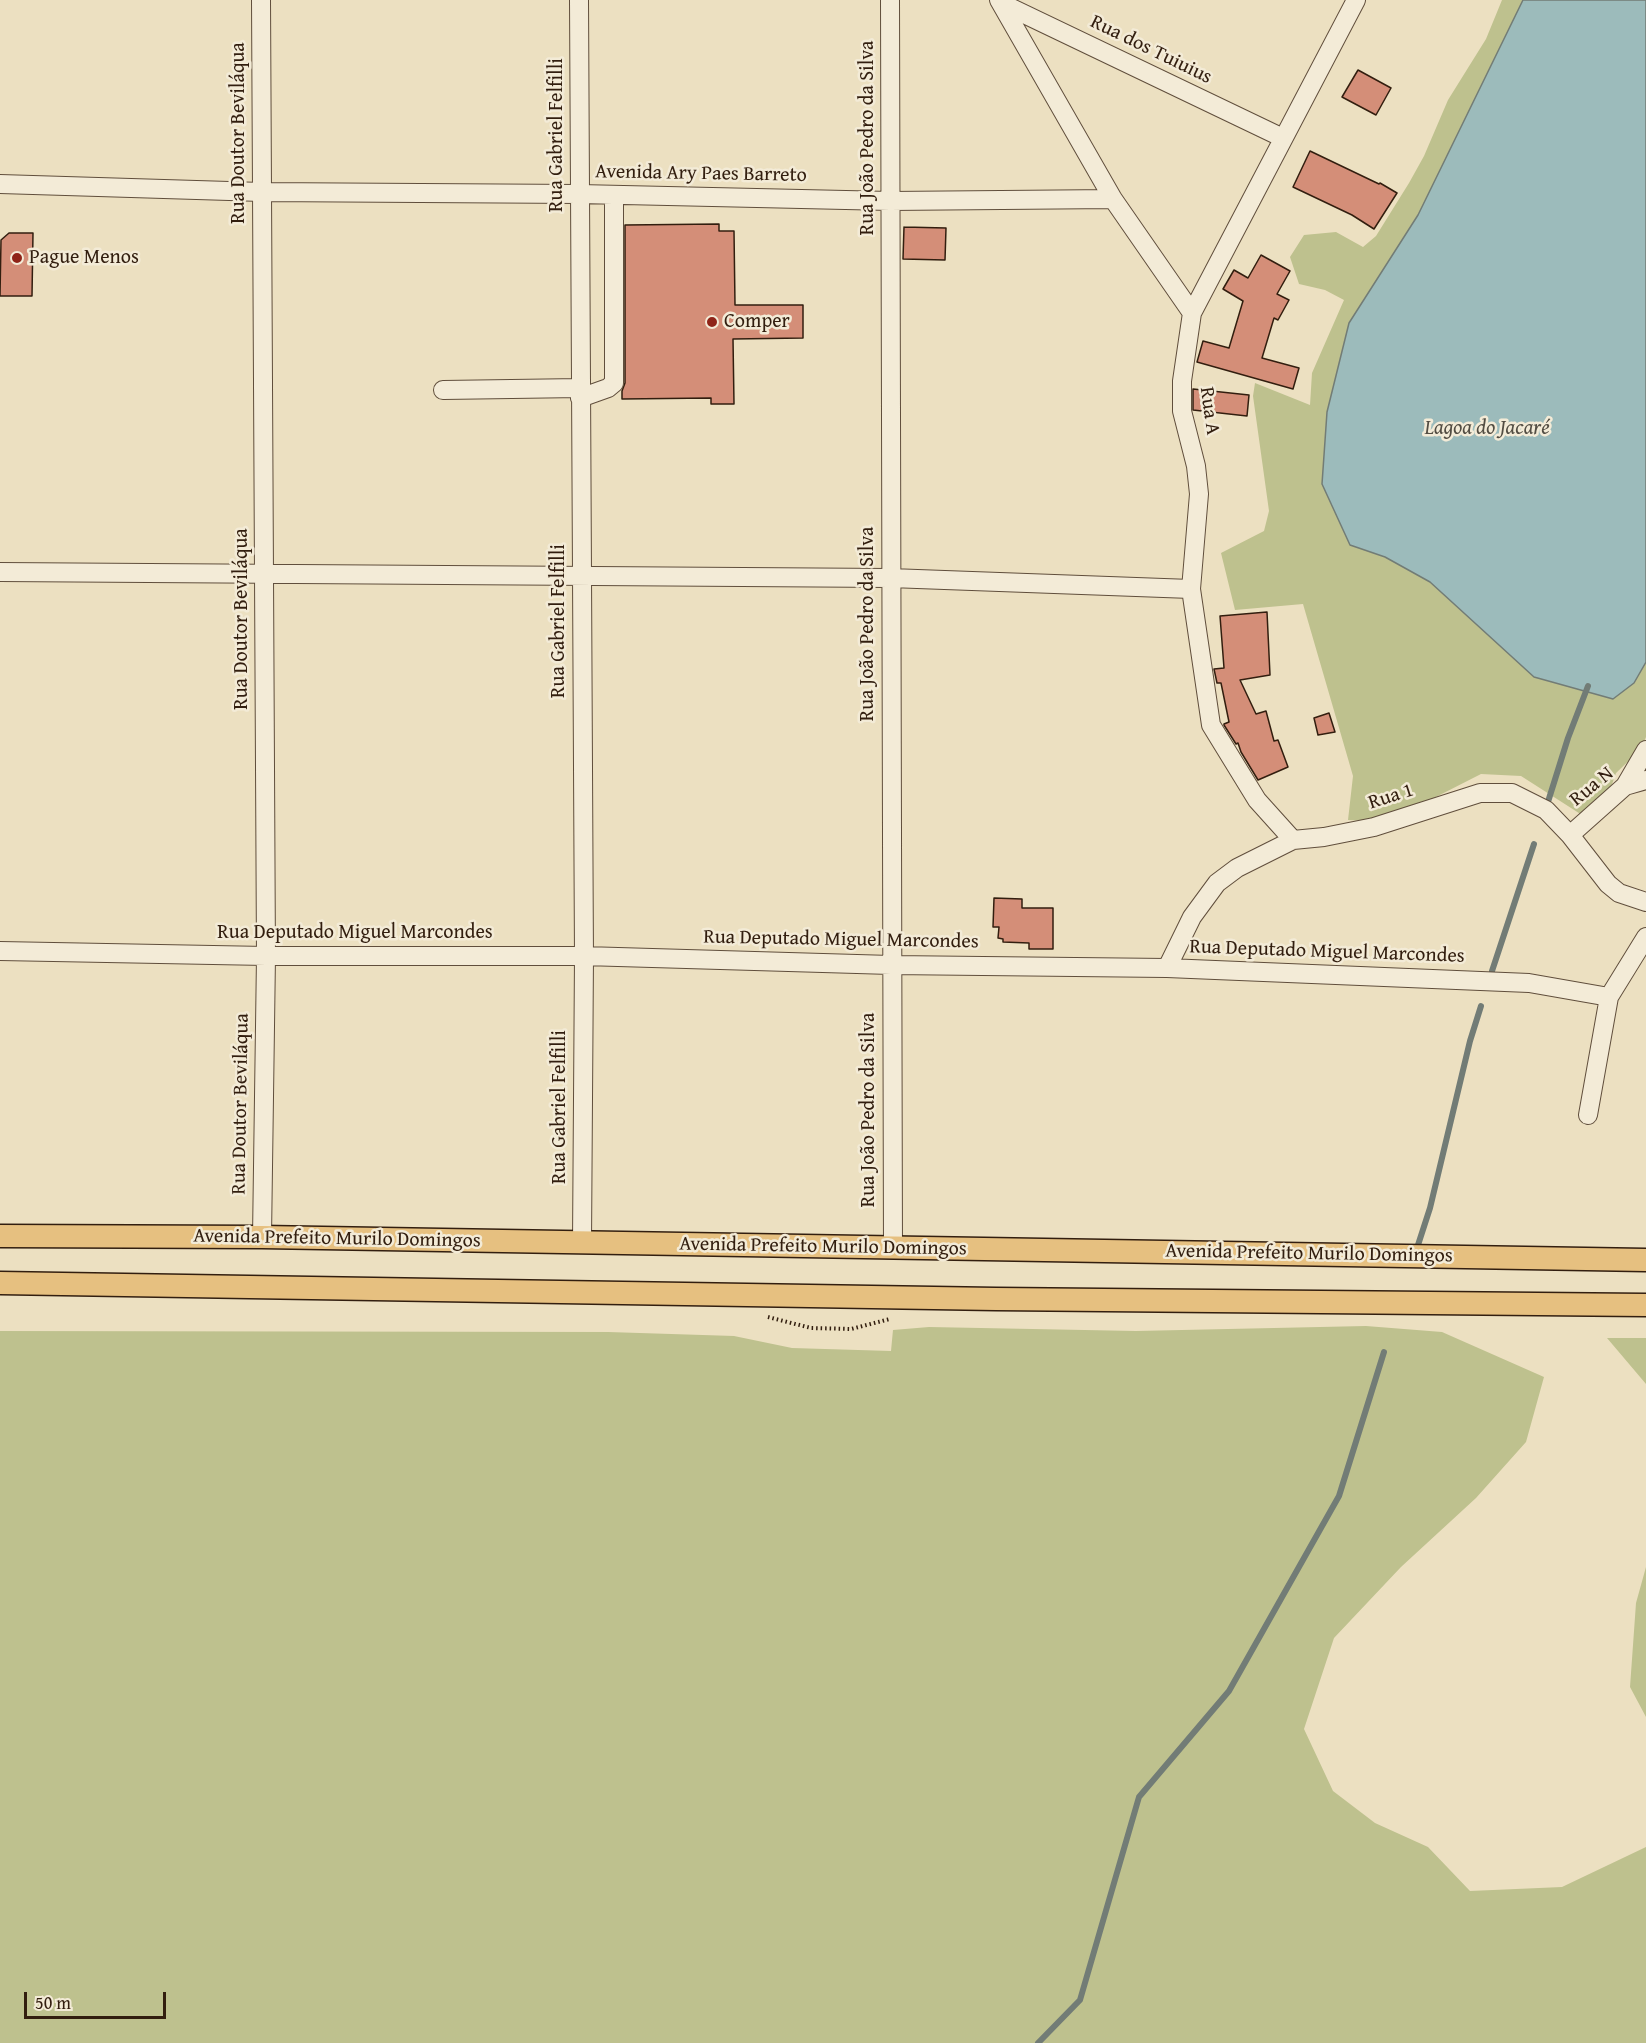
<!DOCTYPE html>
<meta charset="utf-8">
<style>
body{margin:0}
#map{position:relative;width:1646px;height:2043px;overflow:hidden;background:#ece0c1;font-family:"Gentium Book Plus",serif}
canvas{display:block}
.scale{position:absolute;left:24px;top:1992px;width:142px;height:27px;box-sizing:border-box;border:3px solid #321e0f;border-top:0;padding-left:8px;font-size:18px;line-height:21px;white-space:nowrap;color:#321e0f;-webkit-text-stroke:4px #f3ebd7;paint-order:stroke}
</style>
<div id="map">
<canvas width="1646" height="2043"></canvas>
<div class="scale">50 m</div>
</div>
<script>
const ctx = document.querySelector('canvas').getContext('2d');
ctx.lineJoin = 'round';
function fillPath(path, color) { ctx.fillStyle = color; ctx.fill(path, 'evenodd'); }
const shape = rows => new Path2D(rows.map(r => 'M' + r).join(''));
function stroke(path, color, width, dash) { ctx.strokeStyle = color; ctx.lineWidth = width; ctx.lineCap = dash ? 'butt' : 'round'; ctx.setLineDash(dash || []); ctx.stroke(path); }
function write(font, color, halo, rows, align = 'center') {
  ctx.font = font + ' "Gentium Book Plus",serif'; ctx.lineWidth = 5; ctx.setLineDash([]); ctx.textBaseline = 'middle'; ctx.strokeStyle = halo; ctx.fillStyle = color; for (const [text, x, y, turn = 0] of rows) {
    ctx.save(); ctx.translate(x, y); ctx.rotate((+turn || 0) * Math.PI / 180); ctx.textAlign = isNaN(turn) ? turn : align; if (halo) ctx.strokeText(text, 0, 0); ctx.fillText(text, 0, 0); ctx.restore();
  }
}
fillPath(shape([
 [1502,0,1646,0,1646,737,1641,749,1616,773,1606,801,1582,815,1521,776,1481,774,1426,802,1368,821,1348,820,1353,776,1303,604,1235,610,1221,553,1264,531,1269,511,1253,396,1255,383,1310,405,1312,373,1344,300,1325,290,1299,284,1290,257,1304,235,1336,232,1363,247,1376,236,1409,183,1424,156,1448,100,1486,39],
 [1366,1326,1442,1332,1544,1377,1526,1442,1476,1498,1401,1567,1334,1638,1304,1729,1333,1791,1375,1823,1428,1847,1470,1891,1562,1887,1646,1847,1646,2043,0,2043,0,1331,608,1332,734,1336,792,1348,891,1351,893,1330,929,1327,1136,1331],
 [1607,1338,1646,1338,1646,1384],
 [1646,1567,1646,1717,1630,1687,1636,1603]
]), '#bec18e');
const water = shape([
 [1523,0,1646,0,1646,662,1634,683,1613,699,1534,677,1430,582,1385,557,1350,545,1322,484,1327,412,1349,323,1418,215,1523,0]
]);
fillPath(water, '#9cbbbb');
stroke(water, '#727c76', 1.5);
stroke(shape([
 [1547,805,1568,738,1588,686],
 [1492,971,1534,844],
 [1418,1245,1430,1208,1470,1041,1481,1006],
 [1038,2043,1080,2000,1139,1797,1229,1691,1339,1496,1384,1352]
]), '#727c76', 6);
const building = shape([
 [1358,70,1391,88,1376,115,1342,97,1358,70],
 [1310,151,1379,184,1380,183,1397,193,1374,229,1352,215,1293,187,1310,151],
 [719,224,719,231,734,231,735,305,803,305,803,338,733,339,734,404,711,404,711,398,622,399,622,391,625,383,625,225,719,224],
 [904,227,946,228,945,260,903,259,904,227],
 [9,233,33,233,32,296,0,296,1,240,9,233],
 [1261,255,1290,271,1277,294,1289,300,1278,320,1274,318,1262,358,1299,368,1293,389,1197,362,1203,341,1229,348,1243,301,1223,289,1234,270,1248,278,1261,255],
 [1193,389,1249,395,1247,416,1193,410,1193,389],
 [1267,612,1270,675,1240,680,1256,714,1266,711,1274,741,1278,740,1288,767,1258,780,1241,752,1238,743,1236,744,1224,725,1224,724,1229,722,1221,683,1217,683,1214,669,1224,668,1220,616,1267,612],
 [1329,713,1335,732,1318,735,1314,718,1329,713],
 [994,898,1022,899,1022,908,1053,908,1053,949,1029,949,1029,943,1003,942,1003,939,998,938,999,927,993,927,994,898]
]);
fillPath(building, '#d48e78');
stroke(building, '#321e0f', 1.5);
const minor = shape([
 [261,0,266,956,262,1237],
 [579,0,584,956,582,1242],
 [890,0,893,1248],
 [999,0,1113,199,1192,313],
 [1001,3,1283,138],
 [0,184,262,192,579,194,890,201,1113,199],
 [443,390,580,388],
 [580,398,608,388,614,383,614,195],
 [0,572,890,578,1191,589],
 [1625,786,1646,750],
 [1570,835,1625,786,1646,780],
 [1293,840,1257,800,1211,725,1191,589,1199,494,1196,466,1182,411,1182,381,1192,313,1356,0],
 [0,951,266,956,584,956,891,965,1167,968,1529,983,1609,997,1646,937],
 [1167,968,1192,917,1217,883,1237,868,1293,840,1324,837,1374,827,1480,793,1512,793,1546,810,1570,835,1608,884,1619,893,1646,902],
 [1588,1115,1609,997]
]);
const major = shape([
 [0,1236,262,1237,1646,1260],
 [0,1283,996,1299,1646,1305]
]);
stroke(minor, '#604e3c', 20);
stroke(major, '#321e0f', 25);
stroke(shape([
 [768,1317,811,1328,851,1329,890,1319]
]), '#321e0f', 4, [1.5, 3]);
stroke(minor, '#f3ebd7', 18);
stroke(major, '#e6c080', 22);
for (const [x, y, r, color] of [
 [17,258,6,"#8f2418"],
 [712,322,6,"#8f2418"]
]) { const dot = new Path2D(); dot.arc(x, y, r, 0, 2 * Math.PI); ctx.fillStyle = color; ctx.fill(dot); stroke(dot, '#f3ebd7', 2); }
write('20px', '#321e0f', '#f3ebd7', [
 ["Rua dos Tuiuius",1151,50,26],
 ["Rua Doutor Beviláqua",239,133,-90],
 ["Rua Gabriel Felfilli",557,135,-90],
 ["Rua João Pedro da Silva",868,138,-90],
 ["Avenida Ary Paes Barreto",701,174,1],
 ["Rua A",1209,411,82],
 ["Rua Doutor Beviláqua",242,619,-90],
 ["Rua Gabriel Felfilli",559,621,-90],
 ["Rua João Pedro da Silva",868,624,-90],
 ["Rua N",1592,787,-39],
 ["Rua 1",1391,797,-18],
 ["Rua Deputado Miguel Marcondes",355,933],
 ["Rua Deputado Miguel Marcondes",841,940,1],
 ["Rua Deputado Miguel Marcondes",1327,952,2],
 ["Rua Doutor Beviláqua",241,1104,-89],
 ["Rua Gabriel Felfilli",560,1107,-90],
 ["Rua João Pedro da Silva",869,1110,-90],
 ["Avenida Prefeito Murilo Domingos",337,1239,1],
 ["Avenida Prefeito Murilo Domingos",823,1247,1],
 ["Avenida Prefeito Murilo Domingos",1309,1254,1]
]);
write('20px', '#321e0f', '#f3ebd7', [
 ["Pague Menos",29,258],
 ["Comper",724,322]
], 'left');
write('italic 21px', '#524d43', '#f3ebd7', [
 ["Lagoa do Jacaré",1487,429]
]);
</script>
